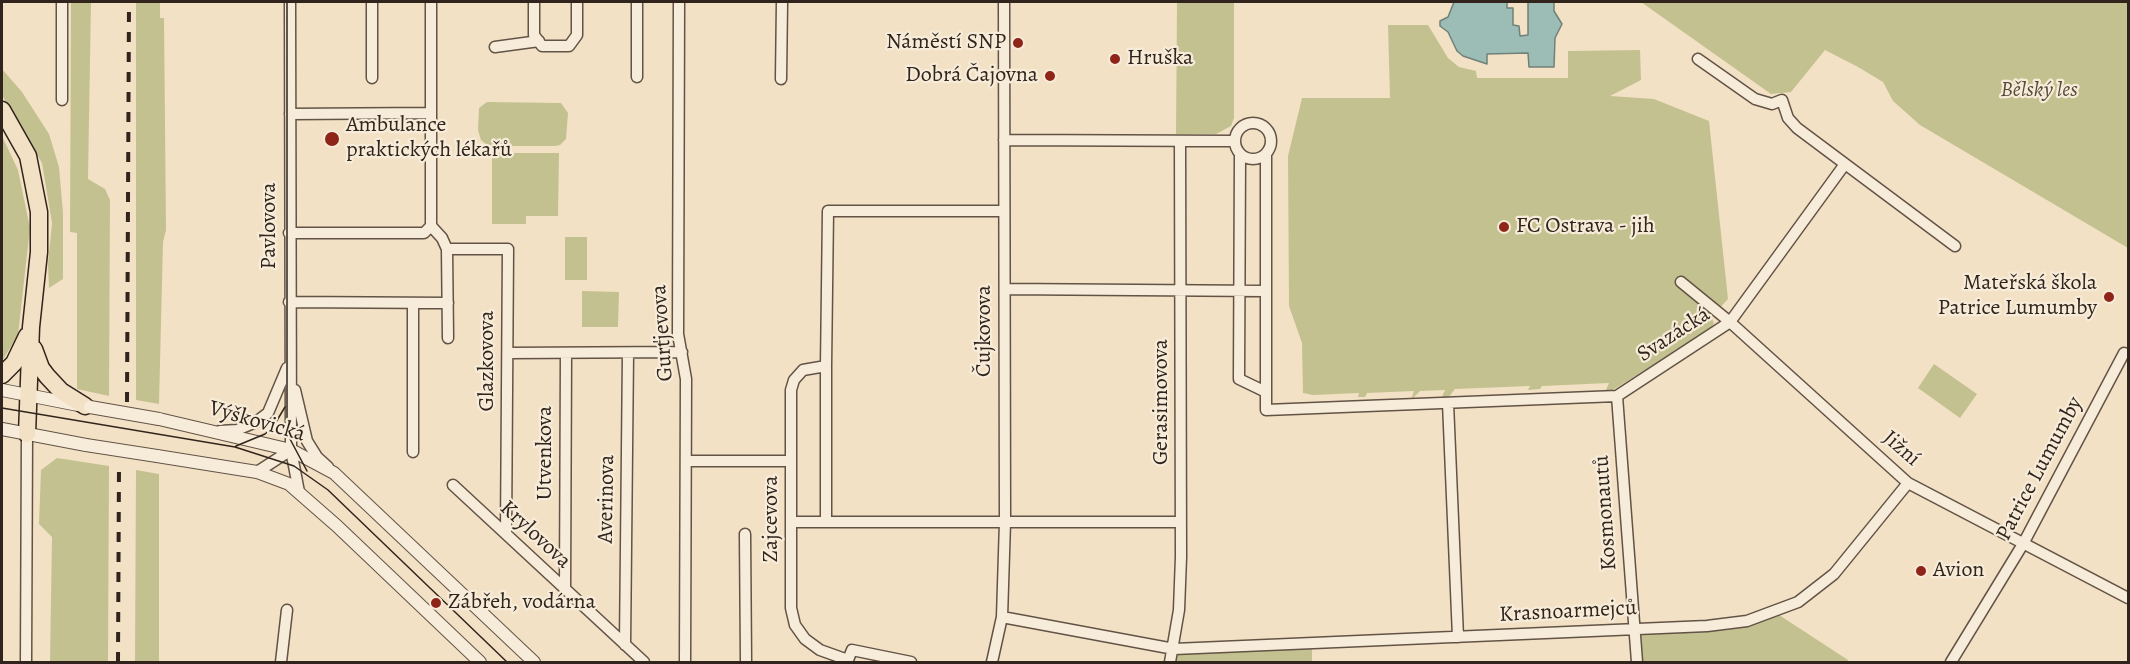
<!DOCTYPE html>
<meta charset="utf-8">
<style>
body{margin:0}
#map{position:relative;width:2130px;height:664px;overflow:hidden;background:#f3e1c5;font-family:Alegreya,serif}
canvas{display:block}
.frame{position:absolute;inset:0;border:3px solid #31241c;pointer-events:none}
</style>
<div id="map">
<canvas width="2130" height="664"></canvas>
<div class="frame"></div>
</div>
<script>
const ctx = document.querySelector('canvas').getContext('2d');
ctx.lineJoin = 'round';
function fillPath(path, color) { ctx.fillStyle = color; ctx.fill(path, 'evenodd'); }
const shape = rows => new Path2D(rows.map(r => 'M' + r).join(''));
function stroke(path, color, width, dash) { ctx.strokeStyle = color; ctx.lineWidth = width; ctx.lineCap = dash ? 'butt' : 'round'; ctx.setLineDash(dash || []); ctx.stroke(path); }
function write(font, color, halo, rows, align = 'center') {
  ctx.font = font + ' Alegreya,serif'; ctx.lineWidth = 4.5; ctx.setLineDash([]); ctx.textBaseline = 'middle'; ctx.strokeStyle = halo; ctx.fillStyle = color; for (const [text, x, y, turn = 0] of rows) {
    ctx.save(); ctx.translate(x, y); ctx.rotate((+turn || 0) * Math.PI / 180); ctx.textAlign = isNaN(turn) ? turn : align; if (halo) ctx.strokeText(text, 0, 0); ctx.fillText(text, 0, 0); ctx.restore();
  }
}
fillPath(shape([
 [71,2,91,2,88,179,105,189,110,200,109,396,77,389,77,233,70,232],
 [136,2,160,2,160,18,164,18,166,230,163,242,159,404,136,400],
 [1177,2,1234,2,1234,118,1231,126,1216,134,1176,134],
 [1641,2,2128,2,2128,248,1920,125,1893,101,1883,82,1858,67,1825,50,1791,92,1771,94],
 [1388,25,1428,25,1448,58,1459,67,1476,71,1477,78,1568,78,1568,51,1640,50,1641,80,1610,96,1654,99,1709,121,1728,299,1711,317,1714,323,1710,330,1611,391,1606,390,1609,383,1542,386,1540,389,1528,390,1530,386,1455,389,1448,398,1442,397,1445,390,1420,391,1411,400,1414,391,1367,393,1365,397,1358,397,1359,393,1313,395,1303,393,1302,343,1289,306,1288,156,1302,98,1390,98],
 [2,69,22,92,49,134,59,167,63,213,63,279,49,288,48,264,52,223,42,163,2,95],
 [487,102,561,103,568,113,566,139,560,145,555,146,488,146,481,140,478,130,479,108],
 [2,136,18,170,30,228,18,335,2,361],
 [492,153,559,153,558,216,526,216,526,224,492,224],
 [565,237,587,237,587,280,565,280],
 [582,291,619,292,618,327,582,327],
 [1934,364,1977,394,1960,418,1918,388],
 [57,458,109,466,108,662,50,662,52,537,39,524,41,470],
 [136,470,159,474,159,662,135,662],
 [1773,611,1848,660,1847,662,1637,662,1634,629,1707,626],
 [1312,643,1312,662,1170,662,1174,649]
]), '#c3c18f');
const water = shape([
 [1454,2,1507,2,1507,8,1513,8,1513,25,1519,26,1520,36,1528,35,1528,2,1554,2,1554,11,1562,24,1555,38,1554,67,1529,67,1528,53,1487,54,1487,64,1463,56,1457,51,1448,32,1440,26,1440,21,1448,17,1454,2]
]);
fillPath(water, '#9bbdb5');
stroke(water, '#718078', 1.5);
const minor = shape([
 [290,2,291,450,299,492],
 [431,2,431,226,442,238,447,249,448,338],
 [534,2,534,35,542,46,569,46,577,35,577,2],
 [637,2,637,77],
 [679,2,678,334,686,379,685,662],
 [495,47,539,41],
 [1698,59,1755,99,1772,104,1782,100,1788,118,1797,128,1955,246],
 [372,78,372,2],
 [781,79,782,2],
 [62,100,62,2],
 [290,114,431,113],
 '1235 141a18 18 0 1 1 36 0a18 18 0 1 1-36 0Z',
 [1004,140,1235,141],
 [1240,154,1239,379,1266,392],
 [1266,154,1266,410,1617,396,1730,322,1845,164],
 [289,233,424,233,431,226],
 [447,249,508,249,506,534],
 [1681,282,1730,322,1908,483,2128,598],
 [1005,289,1266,291],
 [289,302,448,303],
 [508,353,682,352],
 [826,366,826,522],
 [295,390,307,441,317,457,328,467],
 [1617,396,1637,662],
 [1448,403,1458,637],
 [220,431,237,430,256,422,268,413,287,368],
 [413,452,413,303],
 [686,461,791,461],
 [257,472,291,450],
 [453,485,644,662],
 [791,522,1181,522],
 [745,534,746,662],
 [565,590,566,353],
 [1002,617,1174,649,1707,626,1747,621,1798,602,1834,574,1908,483],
 [625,645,628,353],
 [848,660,852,650,911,662],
 [26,662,27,434],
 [281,662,287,610],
 [847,662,848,660,820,650,805,639,795,625,791,608,791,390,794,380,803,370,826,366,828,211,1004,211],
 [992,662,1002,617,1005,522,1004,2],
 [1170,662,1179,610,1181,557,1180,141],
 [1951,662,2023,544,2124,353]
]);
const tertiary = shape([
 [2,390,78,405],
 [159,419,291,450,334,473,534,662],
 [2,429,86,445],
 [157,456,257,472,289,484,337,526,480,662]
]);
const trunk = shape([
 [2,110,28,156,39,212,39,252,31,327,27,434],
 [34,349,41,368,47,376,61,391,85,406],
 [2,375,14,363,27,336]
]);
stroke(minor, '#625346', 13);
stroke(tertiary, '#625346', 14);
stroke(trunk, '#31241c', 19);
stroke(minor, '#f7ecd9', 10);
stroke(tertiary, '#f7ecd9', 12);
stroke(trunk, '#f3e1c5', 16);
stroke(shape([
 [287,2,287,420,290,439,307,471],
 [2,408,235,447,294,466,328,490,507,662],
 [236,446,265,434,273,427,285,407]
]), '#31241c', 1.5);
stroke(shape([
 [127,402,129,2],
 [118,662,119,465]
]), '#31241c', 4, [10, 10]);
const tertiaryBridge = shape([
 [90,407,159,419],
 [86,445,157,456]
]);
stroke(tertiaryBridge, '#625346', 14, []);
stroke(tertiaryBridge, '#f7ecd9', 12);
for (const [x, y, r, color] of [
 [1018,43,6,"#8f2418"],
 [1115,59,6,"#8f2418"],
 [1050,76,6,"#8f2418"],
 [332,139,8,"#8f2418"],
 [1504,227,6,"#8f2418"],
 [2109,297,6,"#8f2418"],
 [1921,571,6,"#8f2418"],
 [436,603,6,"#8f2418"]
]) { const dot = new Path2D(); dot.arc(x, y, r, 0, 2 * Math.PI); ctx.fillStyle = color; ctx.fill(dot); stroke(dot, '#f7ecd9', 2); }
write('22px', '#31241c', '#f7ecd9', [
 ["Náměstí SNP",1006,43,"right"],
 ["Hruška",1127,59],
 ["Dobrá Čajovna",1038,76,"right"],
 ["Ambulance",346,126],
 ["praktických lékařů",346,151],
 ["FC Ostrava - jih",1516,227],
 ["Mateřská škola",2097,284,"right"],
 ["Patrice Lumumby",2097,309,"right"],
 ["Avion",1933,571],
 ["Zábřeh, vodárna",448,603]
], 'left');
write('italic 22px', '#564b39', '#f7ecd9', [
 ["Bělský les",2039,91]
]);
write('22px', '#31241c', '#f7ecd9', [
 ["Pavlovova",270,226,-90],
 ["Čujkovova",985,331,-90],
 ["Gurťjevova",663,333,-94],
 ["Svazácká",1674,335,-33],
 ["Glazkovova",488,361,-90],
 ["Gerasimovova",1162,402,-90],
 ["Výškovická",257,422,16],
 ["Jižní",1901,449,41],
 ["Utvenkova",546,453,-90],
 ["Patrice Lumumby",2040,469,-62],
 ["Averinova",607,499,-89],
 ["Kosmonautů",1606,513,-94],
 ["Zajcevova",772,519,-90],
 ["Krylovova",535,535,43],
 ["Krasnoarmejců",1568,612,-3]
]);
</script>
